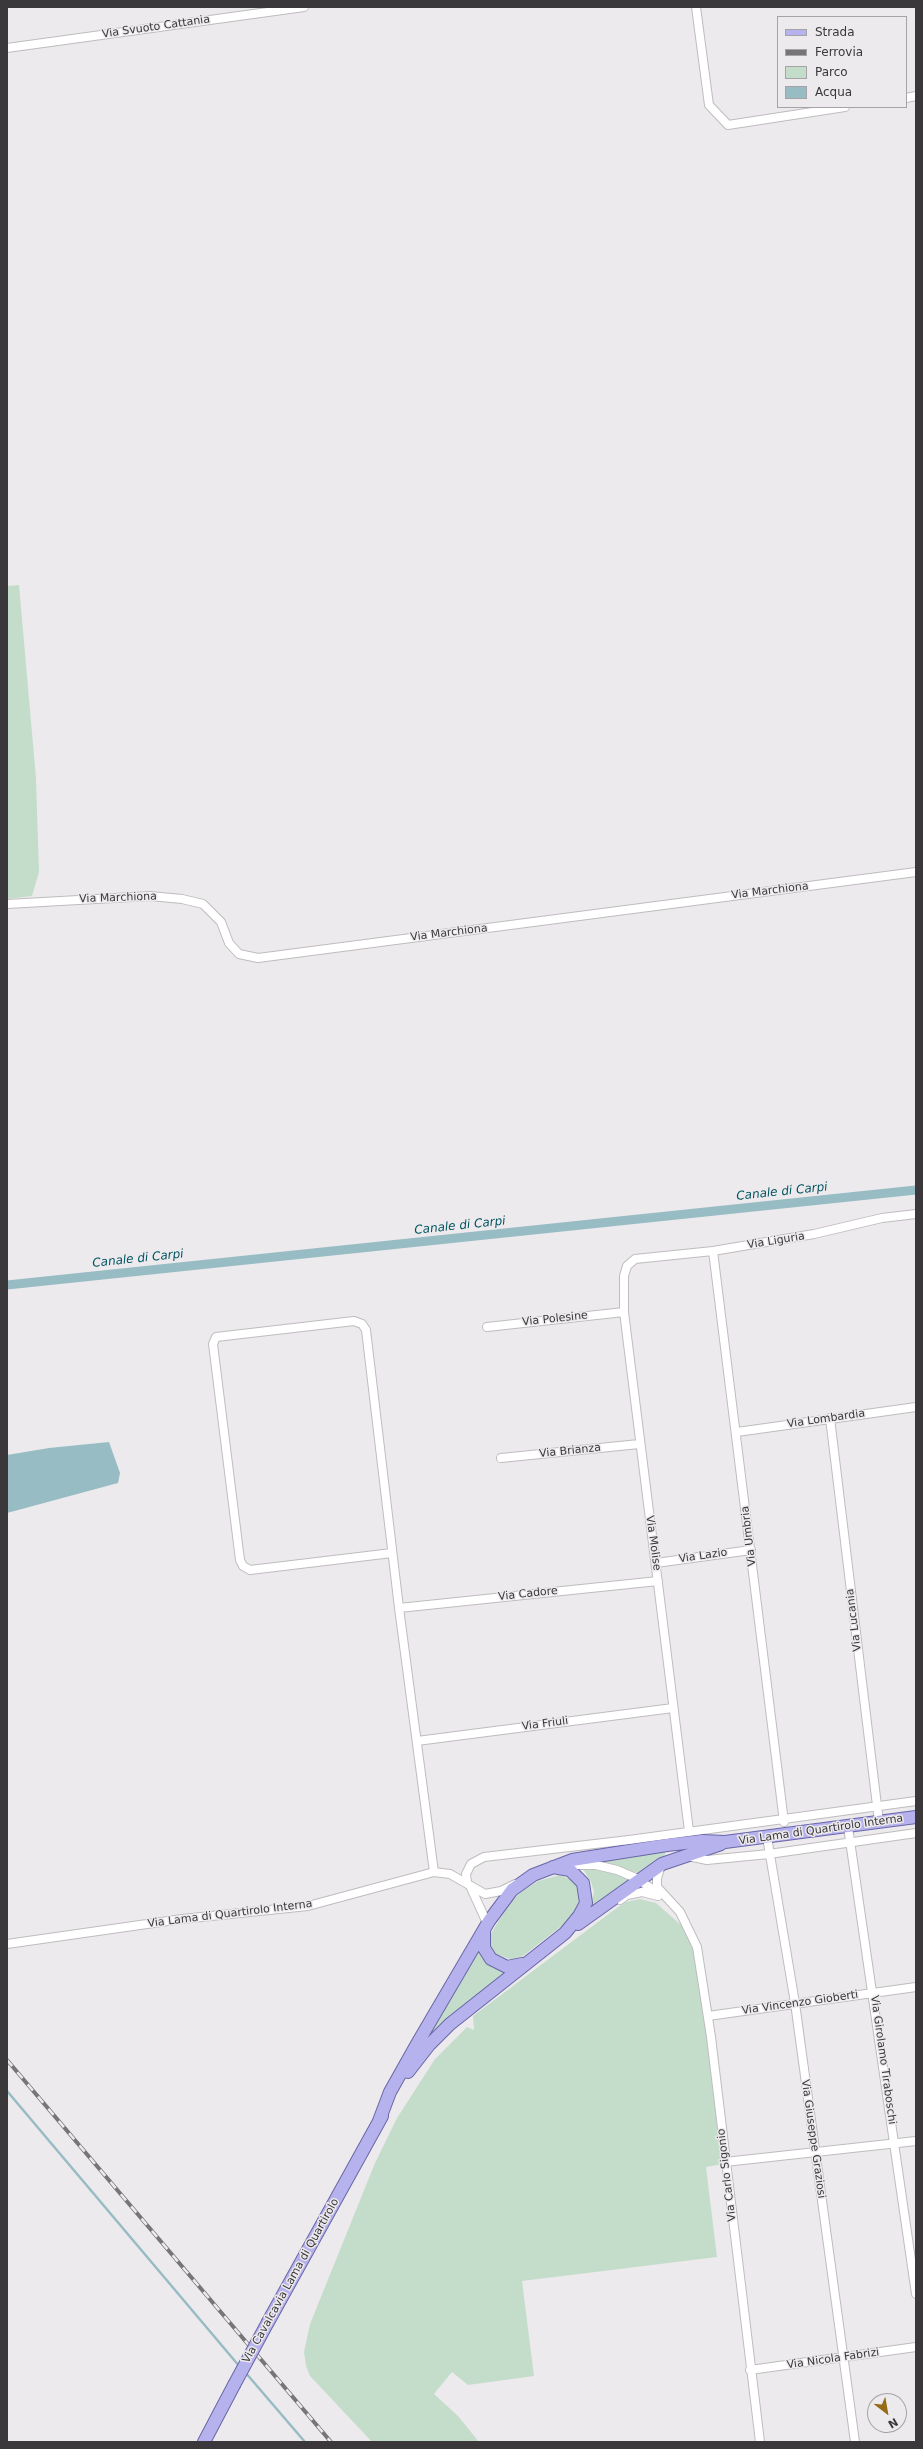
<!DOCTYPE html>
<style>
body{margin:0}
#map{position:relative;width:923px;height:2449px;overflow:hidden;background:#edeaed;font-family:"DejaVu Sans",sans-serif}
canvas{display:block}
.frame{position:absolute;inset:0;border:8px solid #3a383a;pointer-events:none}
.legend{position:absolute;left:777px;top:16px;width:130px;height:92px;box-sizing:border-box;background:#edeaed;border:1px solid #a5a3a5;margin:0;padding:5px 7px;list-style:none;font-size:12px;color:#3a383a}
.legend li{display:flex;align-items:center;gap:8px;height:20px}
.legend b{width:20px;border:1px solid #a5a3a5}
.north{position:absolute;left:867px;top:2393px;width:40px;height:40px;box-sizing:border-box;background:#edeaed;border:1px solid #a5a3a5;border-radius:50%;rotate:149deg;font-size:11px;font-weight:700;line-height:16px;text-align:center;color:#3a383a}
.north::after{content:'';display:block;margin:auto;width:14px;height:18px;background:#966b18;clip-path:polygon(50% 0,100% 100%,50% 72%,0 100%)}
</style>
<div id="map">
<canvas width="923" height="2449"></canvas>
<div class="frame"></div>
<ul class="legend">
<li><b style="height:5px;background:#b5b2ed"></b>Strada</li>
<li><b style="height:5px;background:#787578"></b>Ferrovia</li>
<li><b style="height:11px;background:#c4ddcb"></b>Parco</li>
<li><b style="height:11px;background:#97bcc4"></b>Acqua</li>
</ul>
<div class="north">N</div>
</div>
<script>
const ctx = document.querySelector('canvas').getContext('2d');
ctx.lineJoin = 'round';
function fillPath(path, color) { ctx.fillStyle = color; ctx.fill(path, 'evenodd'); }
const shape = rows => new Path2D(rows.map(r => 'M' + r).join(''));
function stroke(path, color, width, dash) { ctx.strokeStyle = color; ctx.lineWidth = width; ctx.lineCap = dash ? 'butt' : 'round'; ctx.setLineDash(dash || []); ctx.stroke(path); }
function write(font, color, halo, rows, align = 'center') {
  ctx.font = font + ' "DejaVu Sans",sans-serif'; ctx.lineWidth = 3; ctx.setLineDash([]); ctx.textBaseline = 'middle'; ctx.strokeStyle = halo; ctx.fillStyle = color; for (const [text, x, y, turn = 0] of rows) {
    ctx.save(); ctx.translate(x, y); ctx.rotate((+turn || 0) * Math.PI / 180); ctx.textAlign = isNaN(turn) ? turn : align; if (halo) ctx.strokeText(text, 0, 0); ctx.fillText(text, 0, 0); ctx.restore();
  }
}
fillPath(shape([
 [19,585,36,778,39,872,32,896,7,899,7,586],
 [665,1851,665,1855,638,1873,598,1862,600,1859],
 [583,1869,607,1871,631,1879,592,1909,590,1908,594,1892,591,1882],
 [560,1875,574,1881,579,1888,581,1904,573,1917,523,1956,512,1960,494,1953,491,1948,490,1935,509,1904,521,1892,538,1881],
 [640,1899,656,1903,681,1925,693,1946,697,1959,722,2164,706,2167,717,2257,522,2281,534,2376,468,2385,452,2372,434,2394,458,2416,479,2442,372,2442,310,2376,306,2366,304,2352,310,2324,375,2163,397,2118,435,2059,467,2027,474,2030,473,2016,618,1907,626,1902],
 [478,1949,491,1965,509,1971,429,2039,424,2037]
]), '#c4ddcb');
fillPath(shape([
 [109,1442,120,1473,118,1483,7,1513,7,1455,49,1448]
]), '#97bcc4');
stroke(shape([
 [7,2091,240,2367],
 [245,2372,305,2442]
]), '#97bcc4', 2.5);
stroke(shape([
 [7,1285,916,1190]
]), '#97bcc4', 9);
const street = shape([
 [696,7,709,105,728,125,845,107],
 [7,48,304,7],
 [906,98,916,96],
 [7,904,150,896,182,899,203,904,221,922,229,943,239,954,258,958,916,872],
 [713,1251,784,1822],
 [487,1327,624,1312],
 [830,1418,879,1822],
 [737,1432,916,1407],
 [501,1458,639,1444],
 [392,1553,250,1570,243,1566,240,1560,213,1344,216,1337,354,1321,362,1324,366,1330,399,1608,434,1872],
 [656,1563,751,1550],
 [399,1608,658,1581],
 [417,1741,673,1708],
 [848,1827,916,2294],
 [689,1831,624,1312,624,1276,627,1266,635,1259,713,1251,814,1234,882,1218,916,1214],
 [767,1837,795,2003,855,2442],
 [688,1856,707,1860,769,1854,916,1833],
 [570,1865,596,1865,617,1870,638,1879,659,1894],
 [661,1865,657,1878,657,1887,680,1912,697,1947,711,2037,760,2442],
 [467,1882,466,1874,471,1864,484,1857,629,1840,916,1801],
 [471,1888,487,1923],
 [620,1900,627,1895,642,1892,658,1896],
 [7,1944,182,1919,308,1906,434,1872,450,1874,485,1894,501,1891,515,1884],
 [708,2016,916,1987],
 [725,2162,916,2141],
 [750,2370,916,2347]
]);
const primary = shape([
 [578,1924,662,1864,721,1844],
 [484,1931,484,1948,491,1959,507,1967,522,1964],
 [408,2072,429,2045,450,2024,565,1933,579,1916,586,1903,583,1883,570,1870,553,1867],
 [379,2121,390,2092,417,2044,489,1921,512,1890,533,1875,572,1860,667,1845,702,1841,725,1842,916,1817],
 [268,2322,382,2116],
 [204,2442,234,2385]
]);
stroke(street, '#bfbcbf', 10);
stroke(primary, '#6966a7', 14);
stroke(street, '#fff', 8);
stroke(primary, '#b5b2ed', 12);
const rail = shape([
 [7,2060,331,2442]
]);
stroke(rail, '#787578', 4);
stroke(rail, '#edeaed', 2.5, [8]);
const primaryBridge = shape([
 [234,2385,268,2322]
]);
stroke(primaryBridge, '#6966a7', 14, []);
stroke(primaryBridge, '#b5b2ed', 12);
write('11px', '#3a383a', '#edeaed', [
 ["Via Svuoto Cattania",156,27,-8],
 ["Via Marchiona",770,891,-7],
 ["Via Marchiona",118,898,-2],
 ["Via Marchiona",449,933,-7],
 ["Via Liguria",776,1241,-9],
 ["Via Polesine",555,1319,-6],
 ["Via Lombardia",826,1419,-8],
 ["Via Brianza",570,1451,-6],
 ["Via Umbria",749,1536,-97],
 ["Via Molise",653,1543,82],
 ["Via Lazio",703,1556,-8],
 ["Via Cadore",528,1594,-6],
 ["Via Lucania",854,1620,-97],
 ["Via Friuli",545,1724,-7],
 ["Via Lama di Quartirolo Interna",821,1830,-8],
 ["Via Lama di Quartirolo Interna",230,1914,-7],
 ["Via Vincenzo Gioberti",800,2003,-8],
 ["Via Girolamo Tiraboschi",883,2060,82],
 ["Via Giuseppe Graziosi",813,2139,82],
 ["Via Carlo Sigonio",727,2175,-97],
 ["Via Cavalcavia Lama di Quartirolo",291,2281,-61],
 ["Via Nicola Fabrizi",833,2359,-8]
]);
write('italic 12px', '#025461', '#edeaed', [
 ["Canale di Carpi",782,1192,-6],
 ["Canale di Carpi",460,1226,-6],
 ["Canale di Carpi",138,1259,-6]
]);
</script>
